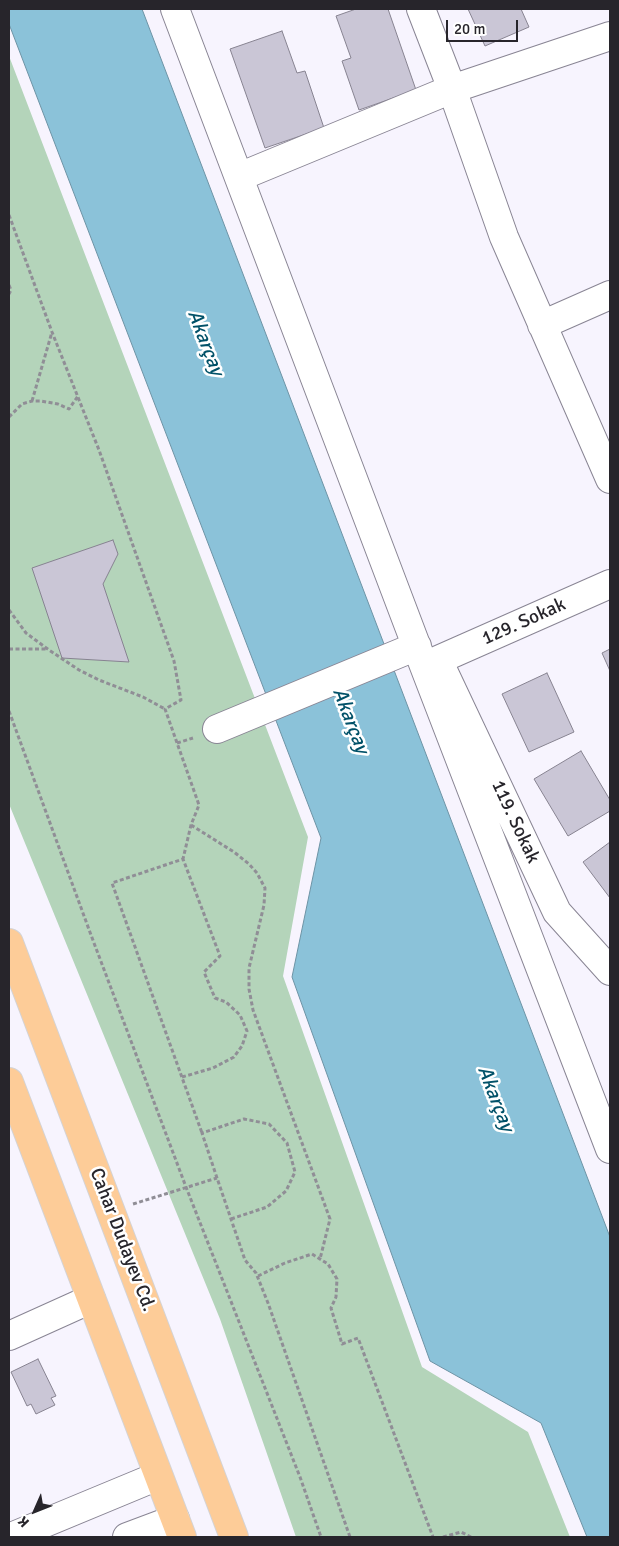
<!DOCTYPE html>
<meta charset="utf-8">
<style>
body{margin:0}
#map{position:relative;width:619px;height:1546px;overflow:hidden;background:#f7f4fe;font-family:Signika,sans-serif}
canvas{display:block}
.frame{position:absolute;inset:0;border:10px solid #27252b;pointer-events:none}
.north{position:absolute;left:10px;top:1486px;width:50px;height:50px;-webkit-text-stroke:4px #fff;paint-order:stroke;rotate:226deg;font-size:14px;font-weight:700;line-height:20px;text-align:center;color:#27252b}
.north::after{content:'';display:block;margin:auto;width:18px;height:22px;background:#27252b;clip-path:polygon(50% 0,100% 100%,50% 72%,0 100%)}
.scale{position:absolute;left:446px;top:20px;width:72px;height:22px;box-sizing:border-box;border:2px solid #27252b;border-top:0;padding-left:6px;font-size:15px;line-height:18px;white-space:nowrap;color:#27252b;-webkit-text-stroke:4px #fff;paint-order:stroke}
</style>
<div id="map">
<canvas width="619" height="1546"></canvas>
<div class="frame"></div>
<div class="north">K</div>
<div class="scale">20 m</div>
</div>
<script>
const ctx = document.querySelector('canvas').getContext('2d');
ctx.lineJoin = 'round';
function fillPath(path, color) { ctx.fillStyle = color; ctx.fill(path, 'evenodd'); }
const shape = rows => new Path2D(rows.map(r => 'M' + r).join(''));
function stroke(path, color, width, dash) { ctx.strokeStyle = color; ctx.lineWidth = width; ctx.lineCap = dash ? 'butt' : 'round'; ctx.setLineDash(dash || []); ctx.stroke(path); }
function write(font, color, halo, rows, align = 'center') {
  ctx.font = font + ' Signika,sans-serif'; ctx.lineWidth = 5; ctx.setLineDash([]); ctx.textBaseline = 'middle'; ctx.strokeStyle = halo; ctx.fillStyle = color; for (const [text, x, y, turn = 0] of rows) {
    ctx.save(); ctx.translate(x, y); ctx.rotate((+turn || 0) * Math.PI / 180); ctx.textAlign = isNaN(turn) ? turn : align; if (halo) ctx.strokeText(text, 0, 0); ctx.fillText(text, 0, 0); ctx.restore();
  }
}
fillPath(shape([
 [9,56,308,837,283,976,422,1367,528,1432,570,1537,296,1537,220,1319,9,804]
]), '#b4d4ba');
const water = shape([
 [9,9,142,9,610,1237,610,1537,587,1537,541,1423,430,1361,292,977,321,838,9,24,9,9]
]);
fillPath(water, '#8bc2d9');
stroke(water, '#6d93a5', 1);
const building = shape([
 [356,9,388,9,416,90,359,110,342,61,351,58,336,16,356,9],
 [468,9,521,9,529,27,485,46,468,9],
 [282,31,297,73,305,71,324,128,265,148,230,49,282,31],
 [113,540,118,554,103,584,129,662,62,658,32,568,113,540],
 [610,649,610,671,602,653,610,649],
 [547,673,574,732,529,752,502,694,547,673],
 [581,751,610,800,610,811,568,836,534,779,581,751],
 [610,842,610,898,583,862,610,842],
 [38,1359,56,1396,51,1398,55,1405,36,1414,31,1404,27,1406,11,1372,38,1359]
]);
fillPath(building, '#cac6d6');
stroke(building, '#878391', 1);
const minor = shape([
 [175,9,424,666,610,1149],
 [421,9,452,89,610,36],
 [239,177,452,89,504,237,610,479],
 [542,325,610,295],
 [610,584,438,660,557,912,610,971],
 [217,729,417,646],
 [9,1336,91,1299],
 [11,1537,158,1476],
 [127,1537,175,1519]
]);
const major = shape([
 [9,943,234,1537],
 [9,1082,182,1537]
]);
stroke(minor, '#898594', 30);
stroke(major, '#d4d3d5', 30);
stroke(shape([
 [9,215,52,332,99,450,174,661,181,700,165,709,199,805,191,825,183,859],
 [9,285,11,290,9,294],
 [32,401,52,332],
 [9,417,22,404,32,401,41,401,58,404,69,409,78,396],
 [9,610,26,633,49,650,79,670,99,680,143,697,165,709],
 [9,649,46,649],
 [9,711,91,935,186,1187,300,1477,321,1537],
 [177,743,193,738],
 [191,825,234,852,249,864,257,873,265,888,264,905,249,968,249,989,253,1010,330,1219,320,1259],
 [182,1077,213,1068,234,1057,242,1046,247,1031,240,1015,226,1002,215,998,204,972,220,956,183,859,112,883,202,1133],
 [133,1204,217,1178],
 [231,1219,267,1207,286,1191,295,1172,287,1143,269,1124,244,1119,202,1133,217,1178,245,1260,256,1273,268,1303,350,1537],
 [258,1276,285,1263,312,1254,328,1264,337,1279,336,1297,331,1308,342,1344,358,1338,433,1537],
 [443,1537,461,1532,471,1537]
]), '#908e96', 3, [4, 2.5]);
stroke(minor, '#fff', 28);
stroke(major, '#fdcc98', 28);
write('19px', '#27252b', '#fff', [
 ["129. Sokak",524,622,-24],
 ["119. Sokak",515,822,65],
 ["Cahar Dudayev Cd.",122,1240,69]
]);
write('italic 20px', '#015168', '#fff', [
 ["Akarçay",205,343,69],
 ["Akarçay",350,721,69],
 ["Akarçay",495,1099,69]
]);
</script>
